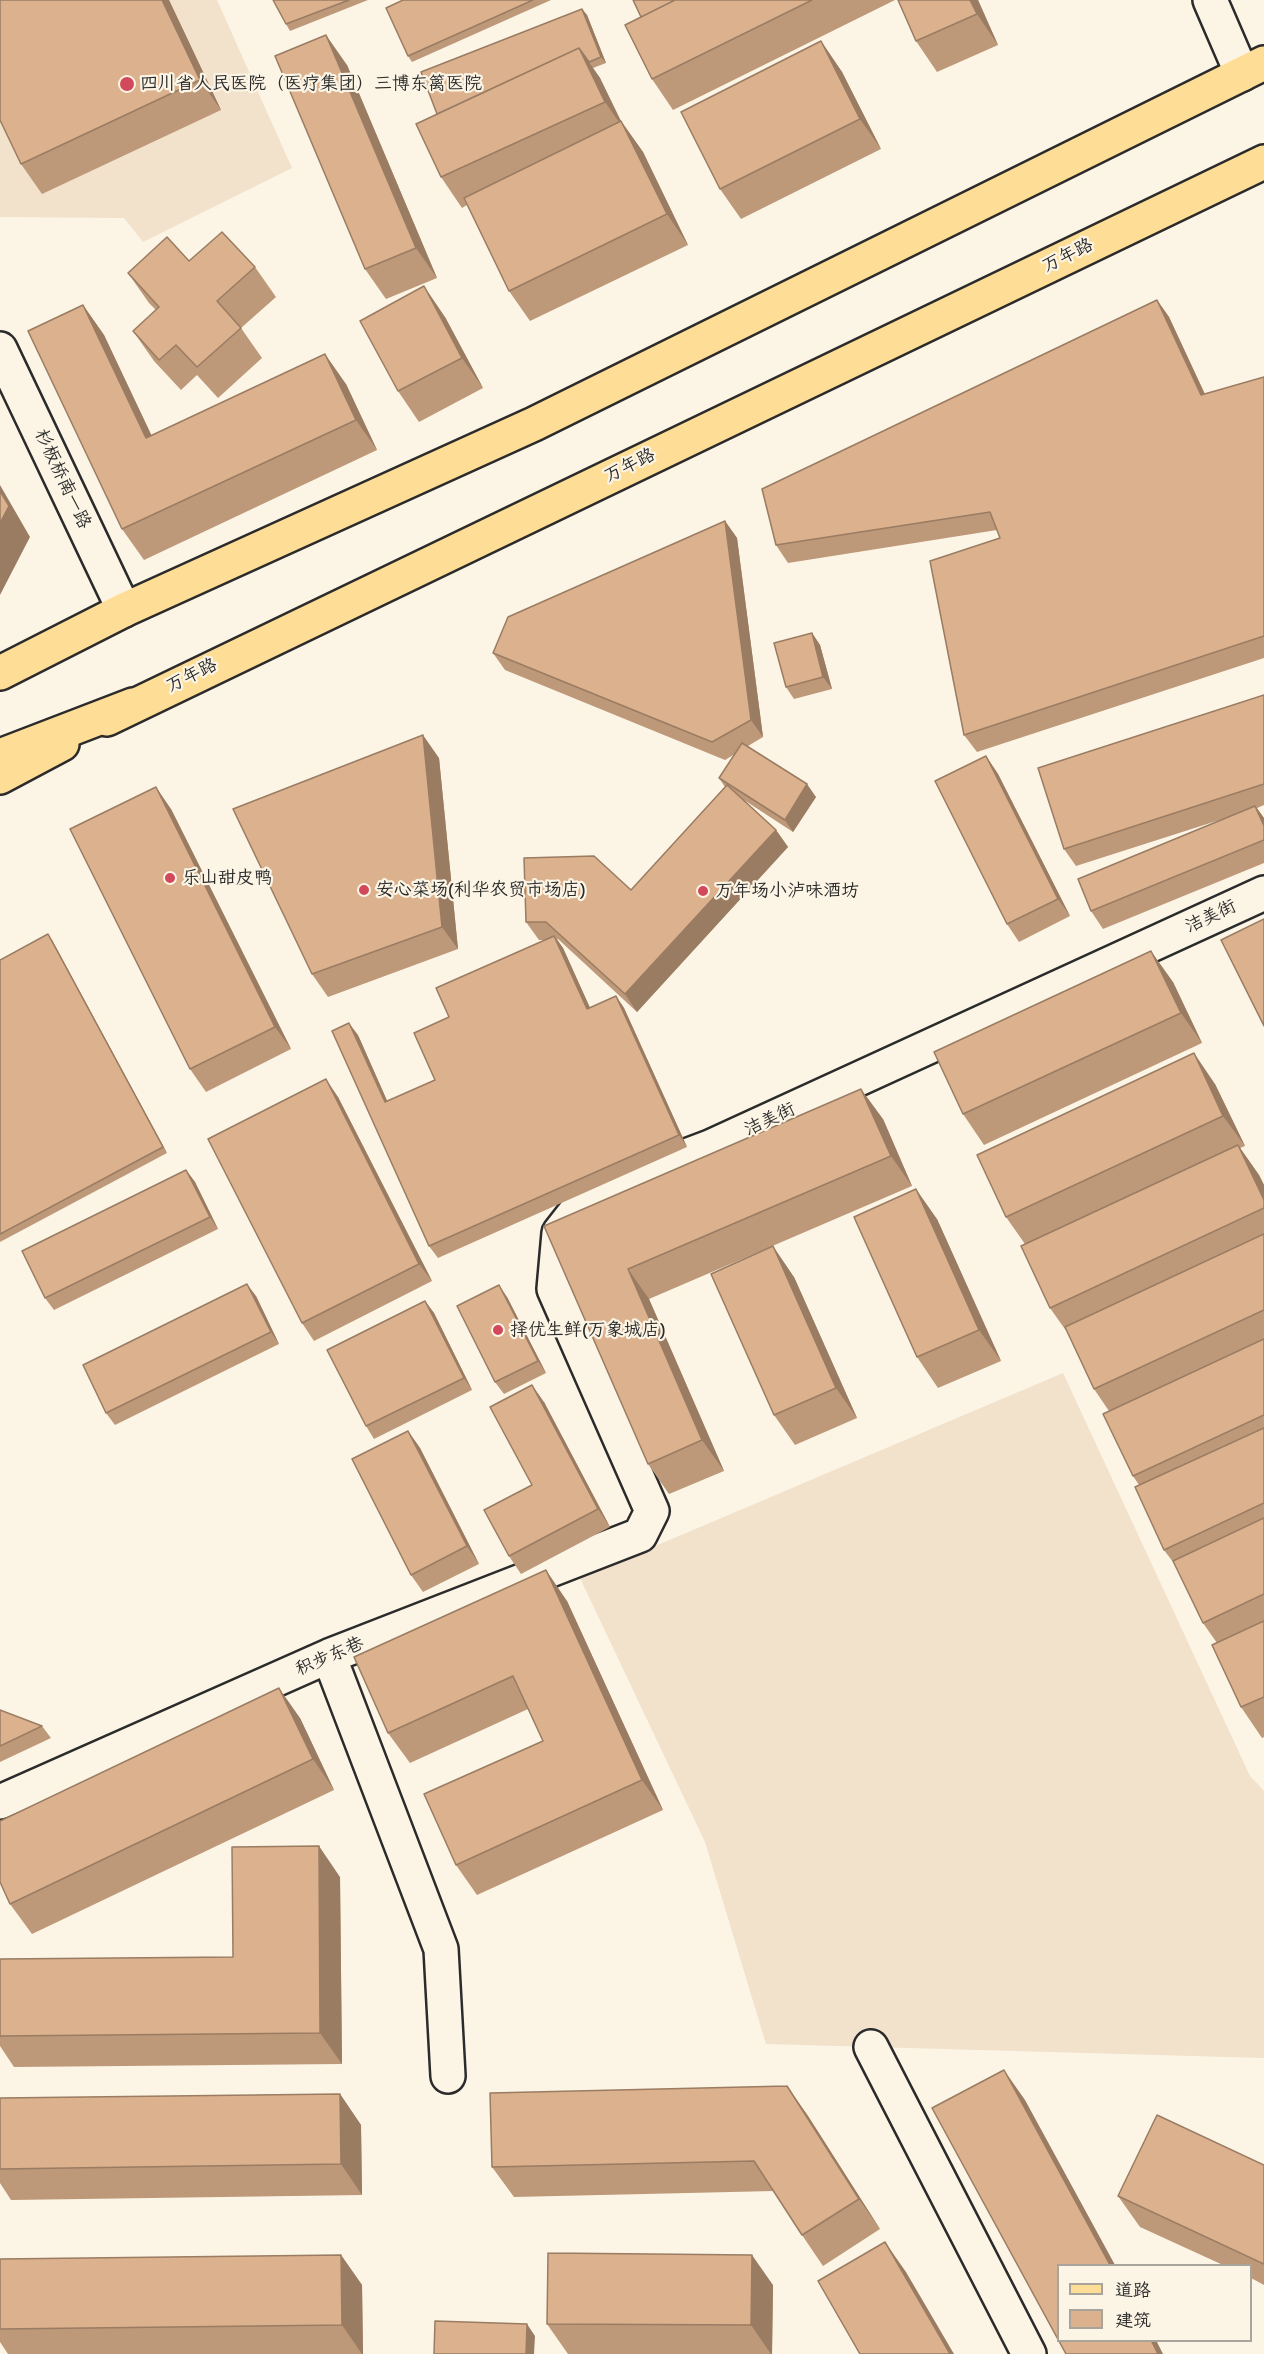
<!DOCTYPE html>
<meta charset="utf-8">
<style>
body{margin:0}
#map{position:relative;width:1264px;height:2354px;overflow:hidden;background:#fcf5e5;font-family:Itim,"LXGW WenKai TC",sans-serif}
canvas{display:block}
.legend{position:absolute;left:1057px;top:2264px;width:195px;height:78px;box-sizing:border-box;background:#fcf5e5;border:2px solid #a8a49b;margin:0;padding:8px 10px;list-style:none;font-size:18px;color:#2b2b2b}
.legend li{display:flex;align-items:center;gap:12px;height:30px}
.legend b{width:30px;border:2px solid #a8a49b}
</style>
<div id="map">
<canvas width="1264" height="2354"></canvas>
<ul class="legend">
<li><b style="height:8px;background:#fedd96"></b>道路</li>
<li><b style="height:16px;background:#dcb18d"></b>建筑</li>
</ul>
</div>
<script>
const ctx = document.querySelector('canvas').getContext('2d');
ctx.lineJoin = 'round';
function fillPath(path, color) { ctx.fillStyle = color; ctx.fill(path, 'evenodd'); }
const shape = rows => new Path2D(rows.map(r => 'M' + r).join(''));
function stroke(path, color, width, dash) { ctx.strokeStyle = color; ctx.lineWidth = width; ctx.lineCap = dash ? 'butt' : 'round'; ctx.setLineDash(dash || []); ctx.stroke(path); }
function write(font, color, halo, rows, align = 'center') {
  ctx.font = font + ' Itim,"LXGW WenKai TC",sans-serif'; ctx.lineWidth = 4.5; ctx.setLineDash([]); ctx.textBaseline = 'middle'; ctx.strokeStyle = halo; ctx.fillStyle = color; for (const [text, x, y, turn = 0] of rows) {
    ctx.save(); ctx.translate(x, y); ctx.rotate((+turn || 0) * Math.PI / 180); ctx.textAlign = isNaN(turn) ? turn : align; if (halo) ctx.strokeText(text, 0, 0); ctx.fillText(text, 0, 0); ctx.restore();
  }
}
fillPath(shape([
 [0,0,217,0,292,168,143,242,124,218,0,217],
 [1063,1373,1250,1776,1264,1791,1264,2058,766,2044,705,1842,580,1578]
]), '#f2e1cb');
const minor = shape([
 [1210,0,1242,74],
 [0,349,124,610],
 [329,1656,441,1949,448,2076],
 [0,1802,329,1656,640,1535,652,1511,554,1289,559,1233,591,1192,710,1147,1264,893],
 [871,2047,1029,2354]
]);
const major = shape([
 [0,673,124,610,534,424,1264,63],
 [107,719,1264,162],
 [0,777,62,744]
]);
const highway = shape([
 [0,756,133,705]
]);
stroke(minor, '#2b2b2b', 38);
stroke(major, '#2b2b2b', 38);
stroke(highway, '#2b2b2b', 38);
stroke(minor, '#fcf5e5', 33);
stroke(major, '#fedd96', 33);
stroke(highway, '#fedd96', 33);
fillPath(shape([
 [169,0,221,110,42,194,21,164],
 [273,0,368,0,290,31,286,24],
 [403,0,551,0,412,62,408,56],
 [633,0,895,0,673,110,652,79,641,17],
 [898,0,978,0,998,45,937,72,916,41],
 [582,9,587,15,606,63,593,68,600,78,621,121,643,152,688,245,530,321,509,291,467,205,462,208,441,177,437,114],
 [821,41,842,72,881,149,741,219,720,189],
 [347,65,437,278,386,299,365,269],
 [189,261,255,267,276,297,241,328,262,358,218,398,197,375,181,390,154,361,133,331,156,310,149,303,128,273],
 [1157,300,1169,317,1205,394,1264,377,1264,658,977,752,964,735,1000,538,997,530,788,563,776,545],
 [83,305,104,335,151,435,346,384,377,450,144,560,122,529],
 [445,317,483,388,419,422,398,391],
 [725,521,737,538,763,737,748,746,816,797,793,832,744,800,776,830,788,847,637,1012,558,939,557,939,563,948,590,1008,616,996,624,1008,687,1147,438,1258,429,1246,358,1035,387,1101,435,1080,449,1017,545,940,539,940,526,922,631,890,725,787,719,778,735,754,725,760,505,670,493,653],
 [812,633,820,645,832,689,794,699,786,687],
 [1264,695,1264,805,1257,808,1264,818,1264,863,1103,929,1091,911,1229,817,1076,866,1064,849],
 [986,756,998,774,1070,916,1019,942,1007,924],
 [439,758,458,949,328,997,312,974],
 [171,809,291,1049,206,1092,190,1069],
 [52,940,167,1153,0,1242,0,960],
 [1173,982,1202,1043,984,1145,963,1114],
 [1215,1084,1245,1146,1240,1148,1259,1175,1264,1185,1264,1737,1262,1738,1241,1707,1217,1643,1203,1623,1176,1566,1164,1550,1139,1485,1133,1476,1109,1411,1094,1389,1067,1332,1050,1308,1025,1244,1006,1217],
 [338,1097,432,1281,314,1341,302,1323],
 [883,1119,912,1186,649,1299,724,1471,669,1494,648,1464,544,1226],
 [186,1170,195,1182,218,1229,54,1310,45,1298],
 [937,1219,1001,1361,938,1388,917,1357],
 [794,1277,857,1418,795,1445,774,1415],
 [256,1296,279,1344,115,1425,106,1413],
 [507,1297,546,1373,504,1394,495,1382],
 [425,1301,434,1313,472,1390,374,1439,366,1426],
 [544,1402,610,1527,521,1574,509,1556,532,1485],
 [408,1431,420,1448,479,1564,423,1592,411,1575],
 [567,1601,663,1810,477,1895,456,1865,543,1741,528,1709,410,1763,388,1733],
 [0,1710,42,1726,51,1738,0,1762],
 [300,1718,334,1790,32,1934,10,1904],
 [340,1877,342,2064,14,2067,0,2046,0,1959,233,1957],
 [787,2086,808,2116,880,2229,823,2266,802,2235,774,2191,514,2197,492,2167],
 [340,2094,361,2125,362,2195,11,2200,0,2183,0,2098],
 [1264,2165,1264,2285,1251,2278,1251,2265,1223,2265,1140,2227,1118,2196],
 [341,2255,362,2285,363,2354,8,2354,0,2342,0,2259],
 [773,2285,772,2354,568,2354,547,2324]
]), '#bd9879');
fillPath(shape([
 [162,0,169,0,221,110,200,80],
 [970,0,978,0,998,45,977,14],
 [582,9,587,15,606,63,601,57],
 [326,35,347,65,437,278,416,248],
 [821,41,842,72,881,149,860,119],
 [579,48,600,78,626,132,605,102],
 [621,121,643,152,688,245,667,214],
 [424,286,445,317,483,388,462,358],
 [1157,300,1169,317,1213,412,1201,395],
 [83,305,104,335,167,468,146,438],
 [325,354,346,384,377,450,356,420],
 [0,485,30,537,0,595],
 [725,521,737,538,763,737,751,720],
 [812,633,820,645,832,689,823,677],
 [423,735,439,758,458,949,442,927],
 [986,756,998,774,1070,916,1058,899],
 [807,784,816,797,793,832,785,820],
 [156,787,171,809,291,1049,275,1027],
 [1255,806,1264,818,1264,826],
 [776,830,788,847,637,1012,625,994],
 [48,934,52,940,167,1153,163,1147],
 [554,936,563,948,596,1021,587,1009],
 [1151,951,1173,982,1202,1043,1181,1013],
 [616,996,624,1008,687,1147,679,1135],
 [349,1023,358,1035,393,1114,385,1102],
 [1194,1053,1215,1084,1245,1146,1223,1116],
 [326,1079,338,1097,432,1281,419,1264],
 [861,1089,883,1119,912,1186,891,1156],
 [1238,1145,1259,1175,1264,1185,1264,1200],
 [186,1170,195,1182,218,1229,210,1217],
 [916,1189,937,1219,1001,1361,979,1330],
 [773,1246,794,1277,857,1418,836,1388],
 [628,1269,649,1299,724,1471,702,1440],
 [247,1284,256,1296,279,1344,271,1332],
 [499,1285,507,1297,546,1373,538,1361],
 [425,1301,434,1313,472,1390,464,1378],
 [532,1385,544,1402,610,1527,598,1509],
 [408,1431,420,1448,479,1564,467,1546],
 [546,1570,567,1601,663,1810,642,1780],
 [279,1688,300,1718,334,1790,313,1759],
 [319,1846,340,1877,342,2064,320,2033],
 [1004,2070,1025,2100,1115,2265,1110,2265],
 [787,2086,808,2116,880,2229,859,2199],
 [340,2094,361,2125,362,2195,341,2164],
 [885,2242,906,2272,954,2354,950,2354],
 [341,2255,362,2285,363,2354,362,2354,342,2325],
 [752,2255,773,2285,772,2354,771,2354,751,2325],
 [527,2324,535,2336,534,2354,526,2354],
 [1151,2340,1156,2340,1163,2354,1158,2354]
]), '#9a7c63');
const building = shape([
 [0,0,162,0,200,80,21,164,0,120,0,0],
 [273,0,349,0,286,24,273,0],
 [403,0,533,0,408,56,386,8,403,0],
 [633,0,675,0,641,17,633,0],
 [675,0,812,0,652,79,625,25,675,0],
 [898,0,970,0,977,14,916,41,898,0],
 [582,9,601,57,589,62,579,48,437,114,421,72,582,9],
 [326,35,416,248,365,269,275,56,326,35],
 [821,41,860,119,720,189,681,112,821,41],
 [579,48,605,102,441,177,416,124,579,48],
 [621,121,667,214,509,291,464,198,621,121],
 [222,232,255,267,217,301,241,328,197,367,176,345,159,360,133,331,159,307,128,273,167,237,189,261,222,232],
 [424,286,462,358,398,391,360,321,424,286],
 [1157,300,1201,395,1264,377,1264,636,964,735,930,561,1000,538,990,512,776,545,762,489,1157,300],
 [83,305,146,438,325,354,356,420,122,529,28,331,83,305],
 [0,491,9,506,0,523,0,491],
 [725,521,751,720,712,742,493,653,508,617,725,521],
 [812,633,823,677,786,687,774,643,812,633],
 [1264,695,1264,784,1064,849,1038,768,1264,695],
 [423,735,442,927,312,974,233,809,423,735],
 [742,743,807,784,785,820,719,778,742,743],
 [986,756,1058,899,1007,924,935,781,986,756],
 [727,785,776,830,625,994,546,922,526,922,524,858,594,856,631,890,727,785],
 [156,787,275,1027,190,1069,70,829,156,787],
 [1255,806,1264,826,1264,840,1091,911,1078,879,1255,806],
 [1264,919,1264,1026,1221,940,1264,919],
 [48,934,163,1147,0,1234,0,960,48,934],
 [554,936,587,1009,616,996,679,1135,429,1246,332,1031,349,1023,385,1102,435,1080,414,1033,449,1017,436,988,554,936],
 [1151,951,1181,1013,963,1114,934,1052,1151,951],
 [1194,1053,1223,1116,1006,1217,977,1155,1194,1053],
 [326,1079,419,1264,302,1323,208,1139,326,1079],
 [861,1089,891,1156,628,1269,702,1440,648,1464,544,1226,861,1089],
 [1238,1145,1264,1200,1264,1208,1050,1308,1021,1246,1238,1145],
 [186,1170,210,1217,45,1298,22,1251,186,1170],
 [916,1189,979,1330,917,1357,854,1217,916,1189],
 [1264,1234,1264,1310,1094,1389,1065,1327,1264,1234],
 [773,1246,836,1388,774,1415,711,1274,773,1246],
 [247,1284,271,1332,106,1413,83,1365,247,1284],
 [499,1285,538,1361,495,1382,457,1306,499,1285],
 [425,1301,464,1378,366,1426,327,1350,425,1301],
 [1264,1339,1264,1415,1133,1476,1103,1414,1264,1339],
 [532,1385,598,1509,509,1556,484,1510,532,1485,490,1407,532,1385],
 [1264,1428,1264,1503,1164,1550,1135,1487,1264,1428],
 [408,1431,467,1546,411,1575,352,1459,408,1431],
 [1264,1518,1264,1594,1203,1623,1173,1561,1264,1518],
 [546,1570,642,1780,456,1865,424,1794,543,1741,513,1676,388,1733,354,1657,546,1570],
 [1264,1621,1264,1697,1241,1707,1212,1645,1264,1621],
 [279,1688,313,1759,10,1904,0,1882,0,1821,279,1688],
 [0,1710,42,1726,0,1746,0,1710],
 [319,1846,320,2033,0,2036,0,1959,233,1957,232,1847,319,1846],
 [1004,2070,1110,2265,1059,2265,1059,2340,1151,2340,1158,2354,1066,2354,932,2108,1004,2070],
 [787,2086,859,2199,802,2235,754,2161,492,2167,490,2093,787,2086],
 [340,2094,341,2164,0,2169,0,2098,340,2094],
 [1157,2115,1264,2165,1264,2264,1118,2196,1157,2115],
 [885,2242,950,2354,860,2354,818,2281,885,2242],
 [548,2253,752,2255,751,2325,547,2324,548,2253],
 [341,2255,342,2325,0,2329,0,2259,341,2255],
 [435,2321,527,2324,526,2354,434,2354,435,2321]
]);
fillPath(building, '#dcb18d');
stroke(building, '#9a7c63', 1.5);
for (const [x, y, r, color] of [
 [127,84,8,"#d1495b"],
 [170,878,6,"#d1495b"],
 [364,890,6,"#d1495b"],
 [703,891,6,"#d1495b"],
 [498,1330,6,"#d1495b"]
]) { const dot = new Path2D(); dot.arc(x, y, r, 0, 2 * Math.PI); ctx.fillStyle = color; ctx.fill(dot); stroke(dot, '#fcf5e5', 2); }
write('18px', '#2b2b2b', '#fcf5e5', [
 ["四川省人民医院（医疗集团）三博东篱医院",140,84],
 ["乐山甜皮鸭",182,878],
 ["安心菜场(利华农贸市场店)",376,890],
 ["万年场小泸味酒坊",715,891],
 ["择优生鲜(万象城店)",510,1330]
], 'left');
write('18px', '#2b2b2b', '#fcf5e5', [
 ["万年路",1068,256,-26],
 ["万年路",630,466,-26],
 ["杉板桥南一路",62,479,65],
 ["万年路",192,676,-26],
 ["洁美街",1211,917,-25],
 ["洁美街",770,1120,-25],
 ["积步东巷",330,1657,-23]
]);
</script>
